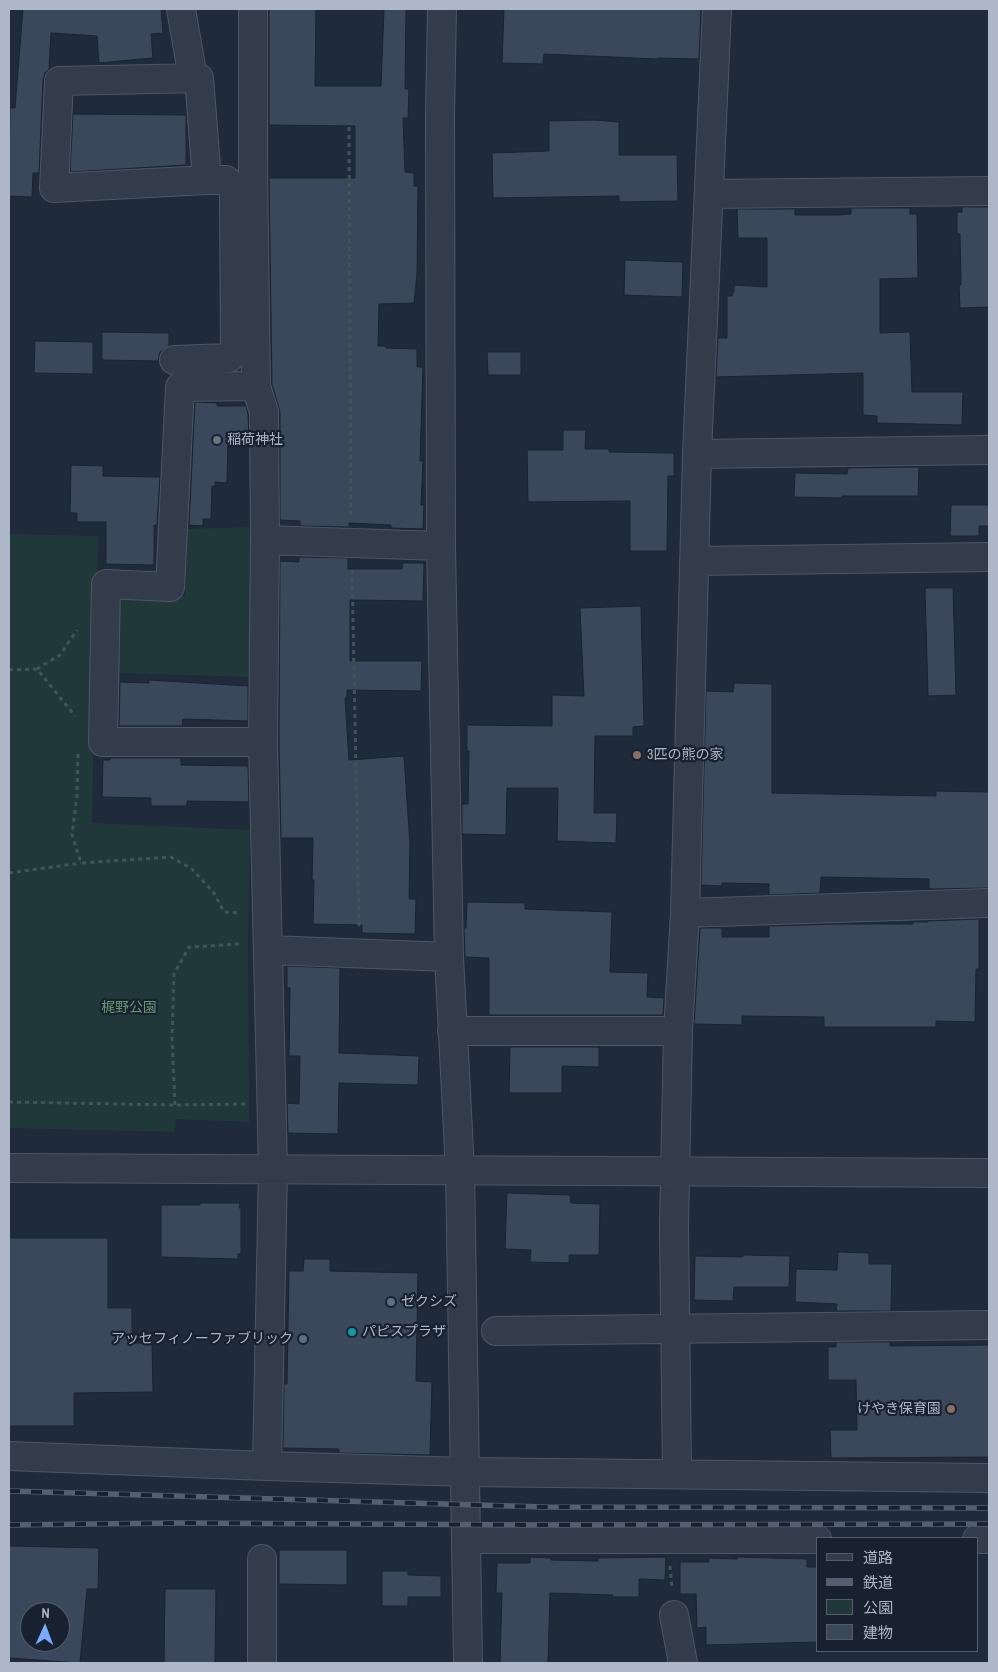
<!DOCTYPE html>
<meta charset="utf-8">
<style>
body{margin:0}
#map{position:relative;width:998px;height:1672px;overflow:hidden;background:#1f2a3a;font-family:"Archivo Narrow","Noto Sans JP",sans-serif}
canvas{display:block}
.frame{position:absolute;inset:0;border:10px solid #adb7c7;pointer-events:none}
.legend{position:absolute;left:816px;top:1537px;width:162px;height:115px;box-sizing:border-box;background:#18212f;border:1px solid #545d6c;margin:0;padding:6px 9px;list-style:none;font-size:15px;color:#adb7c7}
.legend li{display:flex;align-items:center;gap:10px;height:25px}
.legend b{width:25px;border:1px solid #545d6c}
.north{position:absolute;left:20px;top:1602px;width:50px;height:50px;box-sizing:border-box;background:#18212f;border:1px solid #545d6c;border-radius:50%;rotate:2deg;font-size:14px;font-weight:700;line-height:20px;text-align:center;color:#adb7c7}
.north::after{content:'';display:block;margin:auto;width:18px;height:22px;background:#7aabff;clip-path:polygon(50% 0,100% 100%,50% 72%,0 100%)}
</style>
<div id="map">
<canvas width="998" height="1672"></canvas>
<div class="frame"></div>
<ul class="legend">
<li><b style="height:6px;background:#333c4b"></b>道路</li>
<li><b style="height:6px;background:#546072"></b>鉄道</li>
<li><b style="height:14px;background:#21383b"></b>公園</li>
<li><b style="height:14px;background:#3b485b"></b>建物</li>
</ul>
<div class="north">N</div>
</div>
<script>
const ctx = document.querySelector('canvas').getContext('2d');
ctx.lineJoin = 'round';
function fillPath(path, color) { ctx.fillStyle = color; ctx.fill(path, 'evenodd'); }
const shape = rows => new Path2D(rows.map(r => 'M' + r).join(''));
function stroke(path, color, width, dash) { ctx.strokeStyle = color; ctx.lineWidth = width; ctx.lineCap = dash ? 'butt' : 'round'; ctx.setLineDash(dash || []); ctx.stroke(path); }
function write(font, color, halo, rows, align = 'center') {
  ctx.font = font + ' "Archivo Narrow","Noto Sans JP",sans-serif'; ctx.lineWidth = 4.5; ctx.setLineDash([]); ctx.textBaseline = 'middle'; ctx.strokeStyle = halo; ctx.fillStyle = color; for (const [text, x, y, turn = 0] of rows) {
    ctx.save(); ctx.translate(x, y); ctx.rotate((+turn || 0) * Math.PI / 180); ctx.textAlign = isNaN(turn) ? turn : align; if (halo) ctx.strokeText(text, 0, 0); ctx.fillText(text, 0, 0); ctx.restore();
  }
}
fillPath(shape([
 [251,527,253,677,115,673,118,593,185,596,187,529],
 [9,534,98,536,92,823,250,830,248,944,249,1122,176,1119,175,1132,9,1128]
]), '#21383b');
const building = shape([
 [23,9,161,9,163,33,151,34,153,58,99,63,97,36,51,33,49,69,45,73,43,80,39,173,33,173,32,197,9,196,10,108,15,108,23,9],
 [269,9,316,9,315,86,381,86,384,9,406,9,405,89,409,89,408,118,403,118,405,172,414,173,414,186,418,186,417,274,414,303,379,304,378,346,386,346,386,348,417,349,417,367,423,367,420,461,423,461,421,505,424,505,423,529,391,528,391,525,349,523,349,527,300,526,300,521,280,520,280,412,272,384,269,178,355,178,355,126,269,125,269,9],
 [504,9,701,9,699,59,658,58,658,59,544,54,543,64,502,63,504,9],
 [73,114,186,115,186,165,70,172,73,114],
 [594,120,619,122,619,155,677,155,678,201,619,202,619,196,493,198,492,153,549,151,549,121,594,120],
 [962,207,989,207,989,307,960,308,959,285,961,285,960,234,957,234,957,212,962,212,962,207],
 [851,208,910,208,910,214,917,214,918,278,880,279,880,333,910,332,912,392,963,392,962,425,877,423,877,416,863,415,863,373,716,377,718,338,727,338,727,296,732,296,733,292,734,292,734,285,767,287,767,238,738,238,737,209,795,209,795,215,837,215,851,214,851,208],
 [625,260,683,262,682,297,624,295,625,260],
 [102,332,169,333,169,346,160,352,158,361,102,360,102,332],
 [35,341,93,342,93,374,34,373,35,341],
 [487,352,521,352,521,375,488,375,487,352],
 [195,402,217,403,217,406,246,406,248,414,249,441,228,441,227,483,215,482,215,486,212,486,211,519,203,519,203,526,189,525,195,402],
 [563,430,586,430,585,449,609,449,609,452,674,453,674,476,668,476,667,551,630,551,630,501,528,502,527,450,563,450,563,430],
 [71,465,103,466,103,476,160,477,157,525,154,525,154,565,106,564,106,522,77,522,77,513,70,513,71,465],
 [919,467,918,496,842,496,842,498,794,497,795,473,847,474,848,468,919,467],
 [951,505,989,505,989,526,979,526,979,536,950,536,951,505],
 [299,557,348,558,348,569,402,569,403,563,424,563,423,601,350,600,350,661,422,661,421,691,347,690,347,698,345,698,349,760,404,756,410,845,409,899,416,899,415,934,362,933,362,925,313,924,314,880,312,880,313,838,281,838,279,742,280,561,299,562,299,557],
 [925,588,953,588,956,695,928,696,925,588],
 [641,606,644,726,633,727,633,736,595,736,594,813,617,813,616,843,557,841,558,788,507,788,506,835,462,834,462,804,468,804,469,751,467,751,467,725,552,726,552,695,584,696,580,608,641,606],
 [149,680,248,686,248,721,183,719,182,726,119,726,120,682,149,683,149,680],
 [734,683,772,684,772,793,936,796,936,791,989,792,989,888,929,889,929,879,821,877,820,893,769,895,769,884,722,883,722,886,701,885,706,691,733,692,734,683],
 [110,758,181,758,181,765,248,766,249,802,187,801,187,806,151,806,151,798,102,797,103,760,110,760,110,758],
 [467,902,525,903,525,909,612,912,610,972,648,973,647,997,664,998,663,1015,489,1015,489,958,465,957,464,928,466,928,467,902],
 [979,919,979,969,976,969,975,1022,936,1021,936,1027,824,1027,824,1017,742,1016,742,1025,694,1024,700,928,722,928,722,937,769,937,769,926,837,924,913,924,913,922,928,922,928,921,979,919],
 [287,966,340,968,339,1053,419,1056,418,1085,339,1083,338,1134,288,1133,287,1103,299,1104,300,1056,289,1056,290,988,287,988,287,966],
 [510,1047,599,1047,599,1067,562,1066,562,1093,509,1093,510,1047],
 [507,1193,570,1195,571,1203,600,1204,599,1255,569,1255,569,1263,530,1262,531,1250,505,1249,507,1193],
 [200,1203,240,1203,239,1208,241,1208,241,1254,238,1254,238,1259,161,1257,161,1205,200,1205,200,1203],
 [9,1238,108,1238,108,1308,132,1308,132,1343,152,1343,153,1392,74,1393,74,1426,9,1426,9,1238],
 [838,1252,869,1253,869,1264,892,1264,891,1311,836,1311,837,1304,795,1302,796,1269,837,1270,838,1252],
 [743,1255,790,1256,789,1287,734,1287,733,1301,694,1300,695,1256,743,1257,743,1255],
 [304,1259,330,1259,330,1271,418,1273,416,1381,432,1382,430,1455,339,1453,339,1449,283,1448,284,1384,287,1384,289,1271,303,1271,304,1259],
 [836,1342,890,1342,890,1346,989,1345,989,1457,831,1458,830,1430,857,1430,856,1380,828,1380,828,1347,836,1347,836,1342],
 [9,1546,99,1548,98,1589,87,1589,80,1663,9,1658,9,1546],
 [30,1612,60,1612,60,1642,30,1642,30,1612],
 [279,1550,347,1550,347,1585,279,1584,279,1550],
 [530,1557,551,1558,551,1560,598,1561,598,1558,666,1557,665,1580,639,1579,639,1597,612,1597,613,1595,550,1593,548,1663,500,1663,502,1593,496,1593,497,1563,530,1563,530,1557],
 [737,1557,807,1559,807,1567,817,1567,817,1642,706,1645,706,1627,697,1628,696,1594,680,1594,680,1562,709,1562,709,1558,737,1559,737,1557],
 [382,1571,408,1571,408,1575,441,1576,441,1597,408,1597,408,1606,382,1606,382,1571],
 [165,1589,216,1589,215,1663,164,1663,165,1589]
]);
fillPath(building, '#3b485b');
stroke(building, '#1a2331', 1);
const minor = shape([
 [181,9,193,78],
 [253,9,253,165,256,386,264,412,265,540,263,742,273,1169,267,1466],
 [442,9,440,115,441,546,449,957,460,1170,468,1663],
 [709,194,989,191],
 [174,360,229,358,235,349,234,194,232,185,226,180,207,180,54,188,59,81,199,78,207,180],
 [256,386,180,387,170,587,106,584,103,742,263,742],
 [697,454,989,450],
 [265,540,441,546],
 [694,561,989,557],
 [685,913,989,903],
 [269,950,449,957],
 [452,1031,678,1031],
 [9,1168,989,1173],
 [496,1331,989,1325],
 [9,1456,267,1466,466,1472,989,1478],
 [677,1474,674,1227,678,1031,685,913,697,454,717,9],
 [467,1539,817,1539],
 [977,1539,989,1539],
 [262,1559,262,1663],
 [674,1615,683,1663]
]);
stroke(minor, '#4d5765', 30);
stroke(shape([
 [349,127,351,516],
 [352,570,359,926],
 [37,669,60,655,77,630],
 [9,670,37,669,75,716],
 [78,754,77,795,72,835,81,863,171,857,192,869,214,893,224,912,240,913],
 [9,873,81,863],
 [9,1102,175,1105,245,1104],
 [175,1105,172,1038,174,974,189,947,240,944],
 [670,1566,672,1588]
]), '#3f5559', 3, [4, 4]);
stroke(minor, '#333c4b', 28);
const rail = shape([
 [9,1491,544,1507,989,1508],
 [9,1525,177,1523,541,1525,989,1524]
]);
stroke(rail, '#546072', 5.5);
stroke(rail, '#18212f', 4, [11]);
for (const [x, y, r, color] of [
 [217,440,5,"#6b7280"],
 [637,755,5,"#8d6e63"],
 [391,1302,5,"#5c6f8a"],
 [352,1332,5,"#0f9aa8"],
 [303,1339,5,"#5c6f8a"],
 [951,1409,5,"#8d6e63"]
]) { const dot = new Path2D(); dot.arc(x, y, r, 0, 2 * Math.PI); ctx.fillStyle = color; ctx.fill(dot); stroke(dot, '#18212f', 2); }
write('14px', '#adb7c7', '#18212f', [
 ["稲荷神社",227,440],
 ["3匹の熊の家",647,755],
 ["ゼクシズ",401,1302],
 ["パピスプラザ",362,1332],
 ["アッセフィノーファブリック",293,1339,"right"],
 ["けやき保育園",941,1409,"right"]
], 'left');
write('14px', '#639a71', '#18212f', [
 ["梶野公園",129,1008]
]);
</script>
